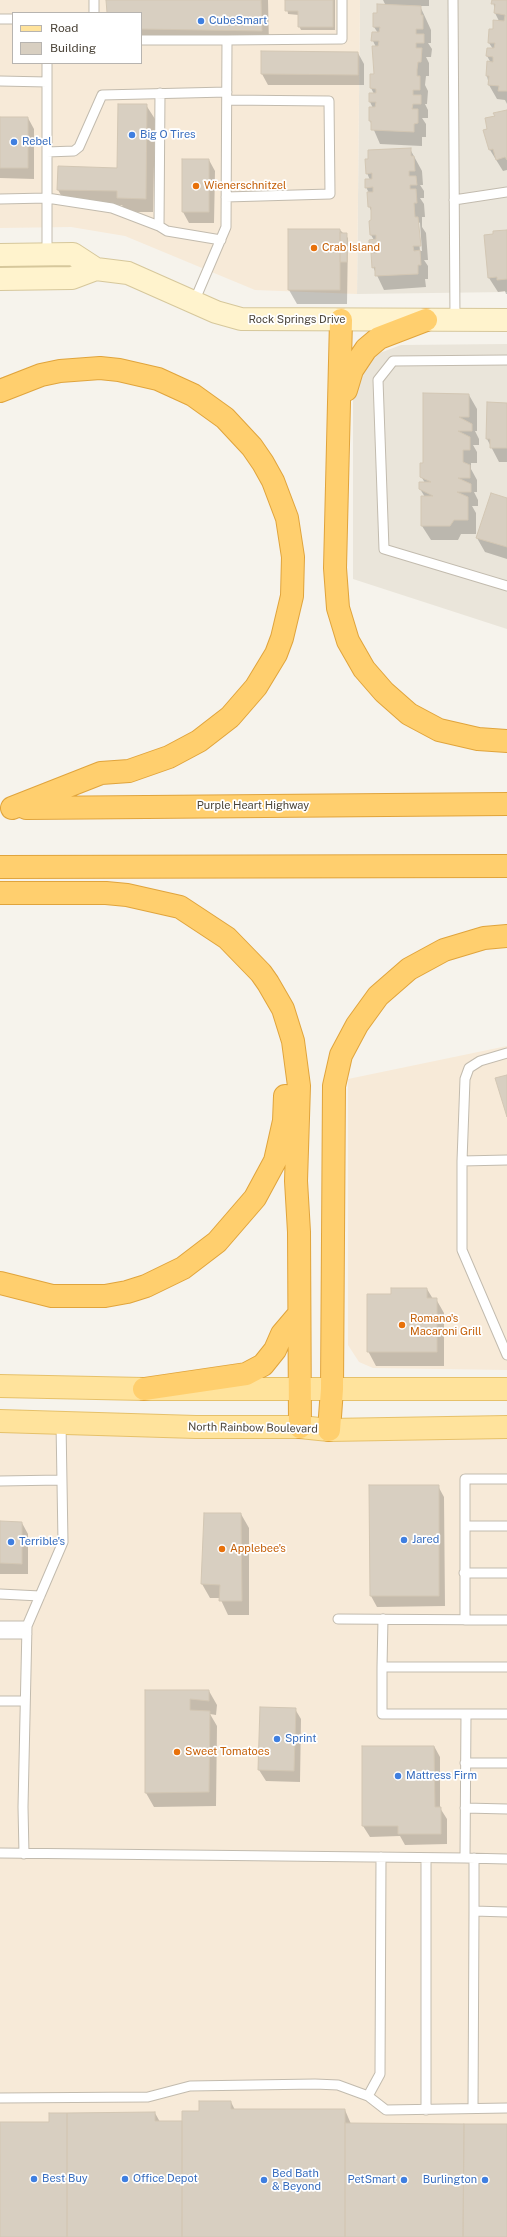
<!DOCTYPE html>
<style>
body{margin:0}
#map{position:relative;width:507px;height:2237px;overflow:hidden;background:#f6f3ec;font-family:"Public Sans",sans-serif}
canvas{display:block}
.legend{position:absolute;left:12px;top:12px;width:130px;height:52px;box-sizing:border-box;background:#fff;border:1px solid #b7b4b0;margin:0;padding:5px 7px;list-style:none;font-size:12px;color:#4b4439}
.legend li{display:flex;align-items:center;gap:8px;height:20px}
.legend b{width:20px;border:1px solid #b7b4b0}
</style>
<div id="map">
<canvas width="507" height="2237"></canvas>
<ul class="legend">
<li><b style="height:5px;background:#ffe39c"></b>Road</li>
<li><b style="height:11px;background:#d8cfc1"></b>Building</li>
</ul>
</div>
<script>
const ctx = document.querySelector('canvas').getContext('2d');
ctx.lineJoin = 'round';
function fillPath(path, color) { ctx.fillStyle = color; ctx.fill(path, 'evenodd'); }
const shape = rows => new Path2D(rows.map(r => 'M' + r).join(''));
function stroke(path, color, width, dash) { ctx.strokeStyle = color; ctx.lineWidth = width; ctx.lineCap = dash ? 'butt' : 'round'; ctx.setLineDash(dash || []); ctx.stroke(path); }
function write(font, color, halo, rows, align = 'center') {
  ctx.font = font + ' "Public Sans",sans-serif'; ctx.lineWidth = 3.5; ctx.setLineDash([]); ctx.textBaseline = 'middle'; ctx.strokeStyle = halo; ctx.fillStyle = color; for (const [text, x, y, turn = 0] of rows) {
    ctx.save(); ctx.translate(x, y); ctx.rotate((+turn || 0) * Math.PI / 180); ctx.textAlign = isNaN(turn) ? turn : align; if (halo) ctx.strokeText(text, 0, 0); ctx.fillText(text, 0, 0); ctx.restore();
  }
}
fillPath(shape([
 [360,0,507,0,507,292,357,294],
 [507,344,507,629,353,579,353,363,401,345]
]), '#eae5da');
fillPath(shape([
 [0,0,360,0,357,294,255,290,125,236,71,227,0,228],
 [13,13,141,13,141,63,13,63],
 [507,1046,507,1370,373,1368,359,1362,348,1345,348,1079],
 [0,1429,507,1431,507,2237,0,2237]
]), '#f7ead8');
fillPath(shape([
 [107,0,268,0,269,45,141,43,141,13,108,13],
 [286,0,335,0,335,30,301,30,299,26,299,15,288,14],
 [383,0,429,0,429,6,420,6,431,30,431,43,428,43,432,49,431,57,426,57,429,63,429,76,426,76,425,85,428,91,427,104,425,104,428,110,428,118,422,118,426,124,426,137,422,137,422,146,380,144,370,121,370,108,373,108,370,102,374,94,371,88,371,75,375,75,376,47,373,41,378,33,374,27,378,14,386,6],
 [493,0,507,0,507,104,505,100,497,99,489,85,487,76,491,63,487,56,493,49,489,43,494,30,499,21,495,13],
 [358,53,364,64,364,85,268,85,262,74],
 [146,105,155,119,153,212,126,212,122,205,66,204,58,190,118,169],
 [507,112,507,170,503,171,490,150,484,130,489,129],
 [0,118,28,118,34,129,34,179,0,178],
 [410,149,422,171,423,185,420,185,424,191,424,198,420,198,424,204,425,217,422,217,422,227,426,233,428,260,424,260,428,266,428,279,425,279,426,287,384,290,373,267,374,254,370,248,370,241,374,240,371,235,372,213,369,206,369,193,366,187,370,180,367,173],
 [417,221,420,223,422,251,420,251],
 [209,160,215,171,214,223,189,223,183,212],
 [340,230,348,238,347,304,297,304,289,290],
 [507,232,507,294,506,294,505,291,498,292,489,278],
 [469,395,477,409,477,431,475,431,479,439,479,445,473,445,477,452,477,463,471,463,471,469,477,480,477,492,474,492,478,500,478,506,472,506,476,513,476,534,461,534,458,540,431,540,422,526,422,497,425,497,420,489,425,483,421,476,424,464],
 [507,404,507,462,499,462,487,439],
 [492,494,507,499,507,559,485,552,477,538],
 [427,1289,433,1299,436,1299,444,1313,444,1366,376,1366,368,1351,392,1295],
 [438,1486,444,1497,445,1606,377,1607,371,1596],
 [241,1514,249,1528,249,1615,228,1615,220,1598,210,1598,202,1584],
 [0,1522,22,1523,28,1534,28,1574,0,1574],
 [146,1691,209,1691,217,1705,216,1715,210,1714,217,1726,216,1806,154,1807,146,1793],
 [295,1709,301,1719,300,1782,266,1781,259,1770],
 [434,1746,440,1757,440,1808,447,1819,447,1844,405,1845,400,1836,370,1837,363,1826],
 [231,2102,235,2110,345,2110,351,2124,507,2125,507,2237,0,2237,0,2123,50,2123,155,2113,160,2122,183,2122,200,2112]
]), '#0003');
const building = shape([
 [106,0,261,0,262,31,141,29,141,13,107,13,106,0],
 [285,0,333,0,333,27,298,27,298,11,285,11,285,0],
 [492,0,507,0,507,91,498,91,499,86,488,85,489,76,486,76,487,61,493,62,493,57,486,56,487,48,494,48,495,43,488,43,489,29,493,29,493,20,504,21,505,15,494,13,495,4,491,4,492,0],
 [377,4,421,6,421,15,423,15,423,29,416,29,416,34,424,34,424,43,416,43,416,48,422,48,421,62,418,62,417,70,417,76,420,76,420,90,413,90,413,95,421,95,421,104,413,104,412,109,418,109,418,123,414,124,414,132,371,130,371,121,369,121,369,107,375,107,376,102,369,102,369,93,376,93,376,89,370,88,370,74,374,74,372,46,378,46,379,41,371,41,372,32,379,32,380,27,373,27,373,13,377,13,377,4],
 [261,51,358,52,358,75,261,74,261,51],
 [118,104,147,104,146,199,117,198,117,191,57,190,58,166,117,168,118,104],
 [507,110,507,160,505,157,496,160,493,149,489,150,483,130,487,129,485,118,495,116,493,113,507,110],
 [0,117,28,117,28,168,0,168,0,117],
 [411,148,411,156,414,156,415,171,409,171,409,176,416,176,417,185,410,185,410,189,416,189,417,203,414,203,415,217,418,217,421,246,413,246,414,251,420,250,421,265,418,265,418,274,375,276,375,267,372,268,371,253,377,253,377,248,369,248,369,240,376,239,376,235,370,235,369,221,371,220,371,207,368,207,367,192,373,192,373,187,365,188,365,179,372,179,372,173,366,174,365,159,368,159,368,150,411,148],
 [182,159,209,159,209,212,182,212,182,159],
 [288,229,340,229,340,290,288,290,288,229],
 [507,230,507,279,497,280,497,277,488,278,484,235,493,234,493,231,507,230],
 [340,233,347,233,347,262,340,262,340,233],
 [423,393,469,394,469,417,459,417,472,424,472,431,458,431,470,437,470,450,463,450,463,462,470,465,470,478,458,478,471,484,471,492,457,492,468,497,468,520,454,520,450,526,421,526,421,496,433,496,419,489,419,482,431,482,420,477,420,463,423,463,423,393],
 [487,402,507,403,507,448,490,448,490,439,486,439,487,402],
 [491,493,507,498,507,547,476,538,491,493],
 [507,1075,507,1117,495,1078,507,1075],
 [391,1288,427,1288,427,1298,437,1298,437,1352,367,1352,367,1294,391,1294,391,1288],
 [369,1485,439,1485,439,1596,370,1596,369,1485],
 [204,1513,241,1513,242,1601,219,1601,220,1585,201,1584,204,1513],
 [0,1521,22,1522,22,1564,0,1563,0,1521],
 [145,1690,209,1690,209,1701,190,1699,190,1710,210,1711,209,1792,145,1793,145,1690],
 [260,1707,296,1708,294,1771,258,1770,260,1707],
 [362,1746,434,1746,435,1807,441,1807,441,1834,398,1834,398,1826,362,1826,362,1746],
 [199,2101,231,2101,231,2109,345,2109,345,2237,182,2237,182,2111,199,2111,199,2101],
 [155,2112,155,2121,182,2121,182,2237,67,2237,67,2113,155,2112],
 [49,2113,67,2113,67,2237,0,2237,0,2122,49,2122,49,2113],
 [345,2123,464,2124,463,2237,345,2237,345,2123],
 [464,2124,507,2124,507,2237,463,2237,464,2124]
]);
fillPath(building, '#d8cfc1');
stroke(building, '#d3c7b4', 1);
const lane = shape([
 [453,0,455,320],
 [94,13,94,0],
 [0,19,13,19],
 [141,40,227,40,226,227,194,302],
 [227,40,342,39,342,0],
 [0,81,47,82],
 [160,93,159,226,167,231,221,240],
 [47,152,74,151,79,147,102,95,227,92],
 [226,197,330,194,329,101,227,100],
 [0,199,47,198,112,208,159,226],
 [454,200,507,192],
 [47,254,47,63],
 [507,360,393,361,378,380,384,549,507,586],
 [507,1053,480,1061,469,1068,465,1079,462,1161,462,1250,507,1355],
 [462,1161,507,1160],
 [0,1481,61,1480],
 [465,1526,507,1526],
 [464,1573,507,1573],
 [0,1594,40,1596],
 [338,1619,507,1620],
 [383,1619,382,1667,507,1667],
 [465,1620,465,1479,507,1479],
 [0,1626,27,1626],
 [0,1634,27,1634],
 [382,1667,382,1714,507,1714],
 [0,1701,25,1701],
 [466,1714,465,1858,507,1859],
 [465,1763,507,1763],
 [465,1808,507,1809],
 [0,1853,465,1858],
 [24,1854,23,1807,27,1626,63,1542,61,1423],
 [426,1858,426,2110],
 [474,1858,474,1911,507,1912],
 [368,2096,380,2074,381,1857],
 [0,2098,148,2097,190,2086,315,2084,338,2085,368,2096,386,2110,507,2108],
 [473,2108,474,1911]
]);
const secondary = shape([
 [0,255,73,254,96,269,128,273,216,312,241,319,507,320],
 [0,279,72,278,96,269]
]);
const primary = shape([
 [0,1386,144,1389,507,1389],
 [0,1421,196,1427,300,1427,329,1430,507,1427]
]);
const highway = shape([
 [341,320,335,568,338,608,348,641,364,669,384,692,409,714,439,730,478,739,507,741],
 [346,390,352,370,366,349,379,338,426,320],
 [0,391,41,375,60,371,100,368,119,370,158,379,193,395,225,418,252,447,263,463,273,481,287,518,293,557,292,596,282,638,276,654,256,687,230,717,199,741,169,757,129,771,101,773,12,808],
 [26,808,507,804],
 [0,867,507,866],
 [0,893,106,893,127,895,180,907,227,938,261,973,268,983,283,1009,293,1041,299,1086,296,1181,299,1232,300,1427],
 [0,1283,52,1296,105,1296,127,1292,146,1286,183,1268,217,1242,255,1198,275,1161,284,1121,285,1096],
 [144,1389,246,1374,263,1365,275,1350,282,1334,299,1314],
 [329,1430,332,1389,334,1086,341,1055,357,1025,378,996,409,969,444,950,484,938,507,936]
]);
stroke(lane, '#c2bbae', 11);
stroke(secondary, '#d6c79b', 24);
stroke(primary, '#e6c16a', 24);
stroke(highway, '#e0a43c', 24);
stroke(lane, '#fff', 9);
stroke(secondary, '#fff3cd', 22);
stroke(primary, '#ffe39c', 22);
stroke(highway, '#ffcf6e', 22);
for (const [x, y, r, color] of [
 [201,21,4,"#3f7fe0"],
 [132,135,4,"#3f7fe0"],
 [14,142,4,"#3f7fe0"],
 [196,186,4,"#e8710a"],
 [314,248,4,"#e8710a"],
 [402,1325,4,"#e8710a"],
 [404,1540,4,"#3f7fe0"],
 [11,1542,4,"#3f7fe0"],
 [222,1549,4,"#e8710a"],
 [277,1739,4,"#3f7fe0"],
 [177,1752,4,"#e8710a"],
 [398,1776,4,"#3f7fe0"],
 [34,2179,4,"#3f7fe0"],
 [125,2179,4,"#3f7fe0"],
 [264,2180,4,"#3f7fe0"],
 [404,2180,4,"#3f7fe0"],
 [485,2180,4,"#3f7fe0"]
]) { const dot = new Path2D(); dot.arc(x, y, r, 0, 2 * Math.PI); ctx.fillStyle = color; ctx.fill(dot); stroke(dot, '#fff', 1.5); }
write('11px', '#366cbe', '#fff', [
 ["CubeSmart",209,21],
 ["Big O Tires",140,135],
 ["Rebel",22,142],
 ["Jared",412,1540],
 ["Terrible's",19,1542],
 ["Sprint",285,1739],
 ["Mattress Firm",406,1776],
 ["Bed Bath",272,2174],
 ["& Beyond",272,2187],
 ["Best Buy",42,2179],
 ["Office Depot",133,2179],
 ["PetSmart",396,2180,"right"],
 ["Burlington",477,2180,"right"]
], 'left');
write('11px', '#c56008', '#fff', [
 ["Wienerschnitzel",204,186],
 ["Crab Island",322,248],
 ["Romano's",410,1319],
 ["Macaroni Grill",410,1332],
 ["Applebee's",230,1549],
 ["Sweet Tomatoes",185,1752]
], 'left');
write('11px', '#4b4439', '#fff', [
 ["Rock Springs Drive",297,320],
 ["Purple Heart Highway",253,806],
 ["North Rainbow Boulevard",253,1428,1]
]);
</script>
